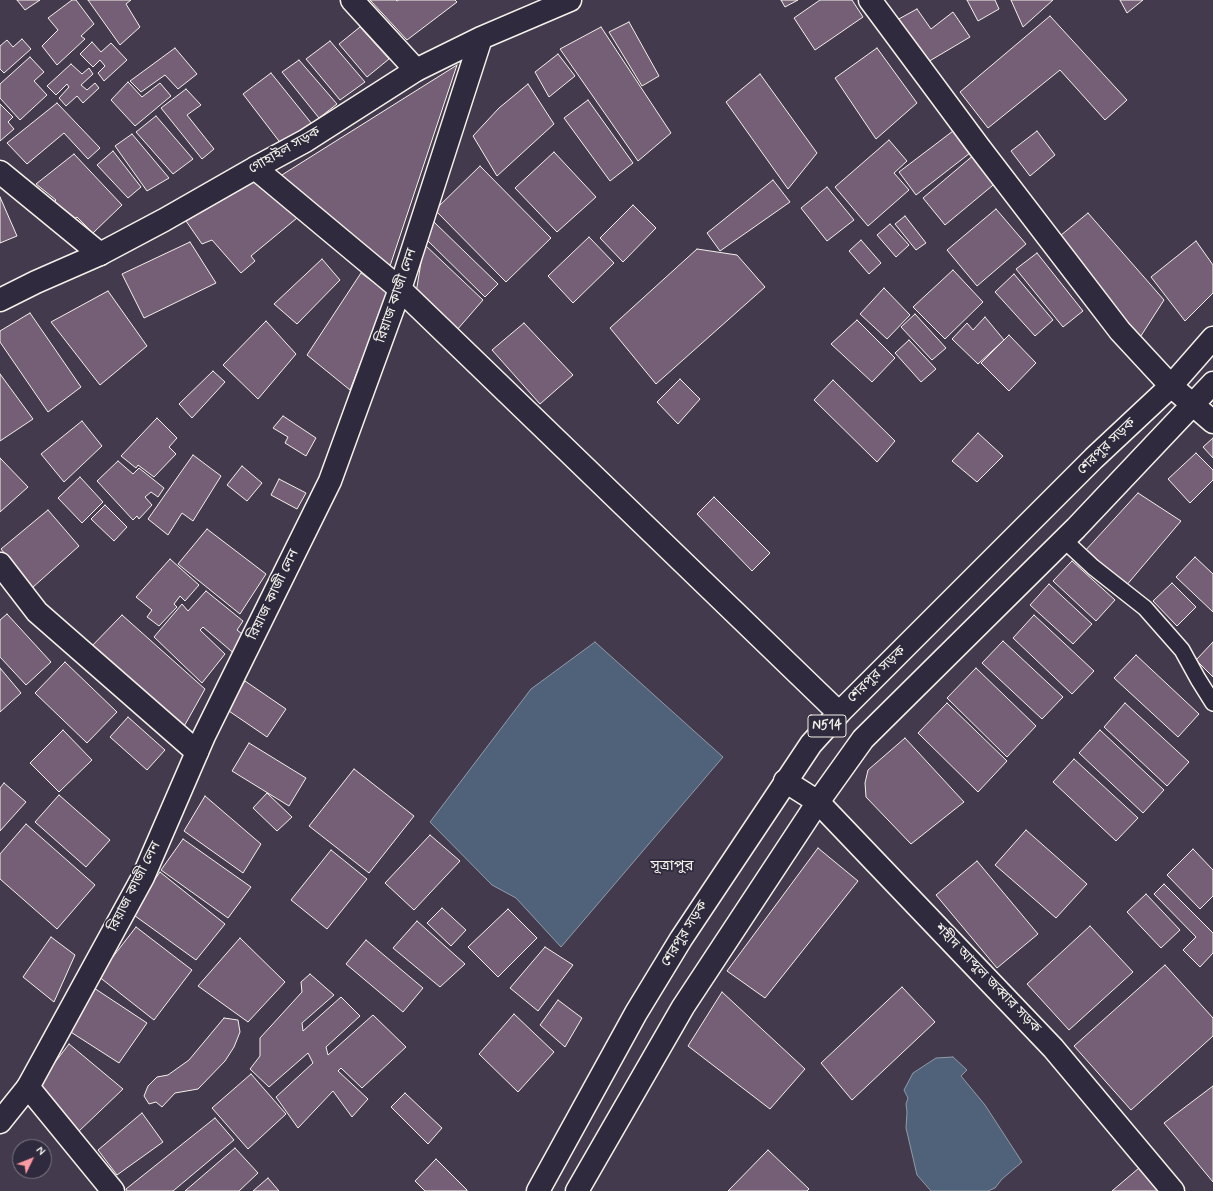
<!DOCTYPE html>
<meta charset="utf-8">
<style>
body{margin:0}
#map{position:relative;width:1213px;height:1191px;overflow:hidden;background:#443a4e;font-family:Mynerve,sans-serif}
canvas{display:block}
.north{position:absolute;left:12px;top:1139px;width:40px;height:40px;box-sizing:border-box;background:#2f2a3d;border:1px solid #7e7a81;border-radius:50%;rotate:47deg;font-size:11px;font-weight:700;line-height:16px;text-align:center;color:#f4f1e8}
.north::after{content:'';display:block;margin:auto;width:14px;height:18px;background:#ff9aa2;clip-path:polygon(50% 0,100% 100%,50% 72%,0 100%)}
</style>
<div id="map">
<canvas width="1213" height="1191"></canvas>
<div class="north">N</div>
</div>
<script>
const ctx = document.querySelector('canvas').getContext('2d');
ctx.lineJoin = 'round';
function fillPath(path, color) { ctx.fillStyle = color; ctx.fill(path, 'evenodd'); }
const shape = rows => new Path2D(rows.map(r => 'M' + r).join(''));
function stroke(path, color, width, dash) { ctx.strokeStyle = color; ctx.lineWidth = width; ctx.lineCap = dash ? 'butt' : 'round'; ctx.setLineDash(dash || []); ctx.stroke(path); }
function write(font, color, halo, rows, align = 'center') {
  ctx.font = font + ' Mynerve,"Noto Sans Bengali",sans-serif'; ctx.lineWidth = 3.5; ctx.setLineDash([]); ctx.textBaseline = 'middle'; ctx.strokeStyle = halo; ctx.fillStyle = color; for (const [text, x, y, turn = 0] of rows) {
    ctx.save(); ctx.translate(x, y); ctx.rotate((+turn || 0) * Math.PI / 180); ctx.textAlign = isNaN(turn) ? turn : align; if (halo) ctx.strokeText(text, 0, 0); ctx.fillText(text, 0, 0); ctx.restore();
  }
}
const water = shape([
 [595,642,723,757,561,947,516,898,492,885,430,822,531,689,595,642],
 [953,1057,967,1070,961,1076,985,1105,1022,1162,1002,1179,995,1188,988,1191,931,1191,917,1175,906,1128,907,1112,906,1104,908,1098,904,1090,913,1073,936,1058,953,1057]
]);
fillPath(water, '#4f627a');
stroke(water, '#919ba6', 1);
const building = shape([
 [17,0,40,0,25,10,17,0],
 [72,0,76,0,94,24,81,36,85,39,57,65,42,46,58,30,48,18,72,0],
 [88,0,131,0,126,4,140,27,120,45,88,0],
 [370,0,396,0,397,1,399,0,455,0,457,2,407,40,370,0],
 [781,0,798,0,785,7,781,0],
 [820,0,852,0,863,17,815,50,794,18,820,0],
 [967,0,995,0,999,9,978,21,967,0],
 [1011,0,1053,0,1023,27,1011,0],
 [1120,0,1143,0,1127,13,1120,0],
 [917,9,931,29,953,12,970,37,916,69,886,26,917,9],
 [1050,16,1127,100,1105,120,1060,70,988,128,960,92,1050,16],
 [629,22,659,76,642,86,609,32,629,22],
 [360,27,389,59,367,77,339,44,360,27],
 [601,27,671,133,638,161,560,49,601,27],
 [22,39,31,49,4,73,0,69,0,46,7,40,13,47,22,39],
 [330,41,365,82,340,100,306,59,330,41],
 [92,42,101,52,111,43,127,60,104,81,98,73,105,66,100,60,93,67,80,54,92,42],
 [175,48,197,74,178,89,165,75,141,92,130,81,175,48],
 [877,48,917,103,876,139,835,78,877,48],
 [558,54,575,76,549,97,535,72,558,54],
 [30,57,44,72,34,81,47,95,20,120,0,98,0,84,30,57],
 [299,60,337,104,319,118,282,72,299,60],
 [71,64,82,74,89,68,93,74,81,85,87,90,95,83,99,88,83,103,77,96,66,106,59,98,69,87,67,84,56,95,47,86,71,64],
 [457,65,390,266,277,178,457,65],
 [271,73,312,124,282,145,243,94,271,73],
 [760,74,817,153,788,189,726,102,760,74],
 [128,82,142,97,160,83,171,96,135,126,111,100,128,82],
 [528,84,554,124,497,176,473,136,499,108,528,84],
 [186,89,201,105,187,115,214,149,202,159,161,108,186,89],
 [588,100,633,163,610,181,564,118,588,100],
 [57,103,100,148,88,159,64,133,27,164,7,143,57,103],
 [0,104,13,117,8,122,14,129,0,141,0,104],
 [156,116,193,159,173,174,136,132,156,116],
 [953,131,970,153,916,195,899,172,953,131],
 [1037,131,1055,155,1030,176,1011,151,1037,131],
 [132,134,169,178,147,191,115,146,132,134],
 [889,140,907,161,894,173,909,190,868,226,835,187,889,140],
 [113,151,141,187,128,198,97,165,113,151],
 [554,152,596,197,557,232,515,188,554,152],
 [74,154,122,205,93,233,77,217,69,222,51,205,56,200,36,184,74,154],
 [975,154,998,181,945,225,923,198,975,154],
 [480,166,551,238,506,282,435,210,480,166],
 [773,180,790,202,720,251,707,233,773,180],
 [254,182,297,218,251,256,255,261,241,273,212,240,202,244,186,221,254,182],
 [827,187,854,220,827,241,801,208,827,187],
 [0,197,17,236,0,243,0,197],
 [633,205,656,228,623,262,600,238,633,205],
 [996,209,1026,244,977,286,947,250,996,209],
 [1088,213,1164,300,1137,342,1055,240,1088,213],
 [905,216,926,243,916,250,895,224,905,216],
 [434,222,498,284,485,297,426,239,434,222],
 [890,224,909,245,896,257,877,235,890,224],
 [589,237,614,263,573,303,548,276,589,237],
 [861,240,881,263,869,274,849,251,861,240],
 [1196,241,1213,265,1213,293,1185,321,1151,277,1196,241],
 [190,242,216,283,144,318,122,274,190,242],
 [424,244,483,300,456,331,416,293,424,244],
 [697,249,737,255,765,287,656,384,610,328,697,249],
 [1037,253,1083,311,1063,327,1016,269,1037,253],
 [322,259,340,280,297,324,274,304,322,259],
 [953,270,983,302,945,339,913,307,953,270],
 [361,273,388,293,350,390,307,355,361,273],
 [1014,274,1053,320,1035,336,995,292,1014,274],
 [884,288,910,315,887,339,860,314,884,288],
 [108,291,147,346,100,385,51,322,108,291],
 [30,313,81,387,48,412,0,342,0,331,30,313],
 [915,314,946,348,932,360,901,327,915,314],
 [985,317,1004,340,978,364,952,339,967,323,973,330,985,317],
 [857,320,895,358,872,382,831,344,857,320],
 [266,321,296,354,258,399,223,365,266,321],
 [524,323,573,375,540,404,492,350,524,323],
 [1009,335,1036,363,1009,391,981,363,1009,335],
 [909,340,936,369,921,382,895,353,909,340],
 [213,371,225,382,192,418,179,404,213,371],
 [0,374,33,419,0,441,0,374],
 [680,379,700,399,678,424,657,402,680,379],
 [833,380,895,441,877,462,814,400,833,380],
 [283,416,316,438,306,456,285,443,288,437,273,428,283,416],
 [157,418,177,438,169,447,176,454,154,477,138,465,136,468,121,456,157,418],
 [82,421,102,446,64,482,41,454,82,421],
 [978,433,1003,456,977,482,952,461,978,433],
 [1213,438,1213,458,1203,447,1213,438],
 [1196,453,1213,470,1213,480,1190,503,1168,479,1196,453],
 [193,455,221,476,193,521,182,513,168,535,148,519,193,455],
 [0,458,28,487,0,512,0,458],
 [118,461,133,474,139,468,164,488,158,497,151,492,145,497,152,505,139,519,137,516,133,520,97,481,118,461],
 [242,466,262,483,247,501,227,485,242,466],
 [80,477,103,502,82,523,58,498,80,477],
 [279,479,306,493,297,509,271,495,279,479],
 [1138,493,1181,521,1125,587,1084,552,1138,493],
 [714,497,770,553,752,571,697,514,714,497],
 [105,505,127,527,114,541,91,519,105,505],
 [48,510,79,546,32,588,1,549,48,510],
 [207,529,266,574,240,614,178,564,207,529],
 [1195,557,1213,574,1213,612,1176,577,1195,557],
 [170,559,199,585,185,601,180,596,174,604,177,607,159,626,147,617,152,610,136,597,170,559],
 [1072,561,1115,600,1096,621,1053,581,1072,561],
 [1172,583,1196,607,1177,626,1153,601,1172,583],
 [1049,584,1092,624,1073,644,1030,605,1049,584],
 [206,591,243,621,237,630,247,638,237,656,203,627,200,630,225,654,202,683,154,637,182,604,188,611,206,591],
 [7,614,51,662,26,685,0,657,0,620,7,614],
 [122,615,205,689,182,730,87,651,122,615],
 [1034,615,1094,671,1072,694,1013,638,1034,615],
 [1003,641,1063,697,1042,719,982,663,1003,641],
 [1213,642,1213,677,1196,660,1213,642],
 [1136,655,1199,714,1178,737,1114,678,1136,655],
 [65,662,117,712,87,743,35,693,65,662],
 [0,668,21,693,0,712,0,668],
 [976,668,1036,726,1007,757,947,698,976,668],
 [245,681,286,709,267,737,226,709,245,681],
 [947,703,1007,761,978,792,918,733,947,703],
 [1125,703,1189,762,1167,786,1104,727,1125,703],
 [128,717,165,750,147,770,110,737,128,717],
 [63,730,92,760,59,792,30,763,63,730],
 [1100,730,1164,790,1143,813,1079,753,1100,730],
 [905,738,964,802,911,844,866,797,865,783,868,770,905,738],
 [249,743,306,778,289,806,232,771,249,743],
 [1074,759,1138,818,1116,841,1053,782,1074,759],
 [354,769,414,816,369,873,309,826,354,769],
 [4,783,26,802,0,831,0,788,4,783],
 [267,793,292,817,277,831,253,808,267,793],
 [59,795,110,840,86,867,35,822,59,795],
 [205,796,261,844,243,873,184,831,205,796],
 [26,824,95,885,57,929,0,879,0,854,26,824],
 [1026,830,1087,884,1056,918,995,865,1026,830],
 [430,835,460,861,414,910,385,883,430,835],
 [183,839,251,887,228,918,161,870,183,839],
 [818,848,858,881,765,998,727,971,818,848],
 [1193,849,1213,870,1213,896,1200,909,1167,875,1193,849],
 [331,850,367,879,327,929,291,900,331,850],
 [977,861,1038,934,997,968,936,895,977,861],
 [160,872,225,924,196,960,131,913,160,872],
 [1164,884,1213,933,1213,953,1200,967,1183,950,1196,937,1154,894,1164,884],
 [1146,894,1180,930,1161,948,1127,912,1146,894],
 [442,908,466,930,451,946,427,923,442,908],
 [508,909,537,938,498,977,468,947,508,909],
 [417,921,465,964,440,987,393,948,417,921],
 [1090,926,1133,972,1069,1030,1027,984,1090,926],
 [136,927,192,970,154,1020,98,976,136,927],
 [51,937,75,955,54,1002,23,977,51,937],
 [240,938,285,982,248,1022,198,986,240,938],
 [366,940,423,988,403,1012,346,964,366,940],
 [545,947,573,965,538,1011,510,988,545,947],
 [1165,965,1213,1018,1213,1036,1131,1110,1074,1046,1165,965],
 [310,974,334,995,302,1023,303,1031,341,997,360,1016,326,1047,328,1055,373,1015,406,1047,362,1088,341,1068,338,1071,368,1099,352,1117,333,1091,298,1128,276,1097,313,1063,308,1053,269,1087,250,1069,260,1056,260,1038,302,992,301,982,310,974],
 [902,987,935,1022,852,1100,821,1063,902,987],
 [94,988,147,1023,119,1063,66,1029,94,988],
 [722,992,805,1069,770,1109,688,1046,722,992],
 [558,1000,582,1018,565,1047,540,1025,558,1000],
 [514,1014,554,1052,518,1092,479,1054,514,1014],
 [224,1018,238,1020,240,1032,234,1047,225,1061,198,1089,175,1093,162,1107,156,1102,149,1104,144,1096,148,1086,157,1077,168,1075,189,1060,224,1018],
 [69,1044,123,1089,77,1133,33,1091,69,1044],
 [251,1074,286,1114,248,1149,212,1108,251,1074],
 [1213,1086,1213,1182,1164,1123,1213,1086],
 [405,1093,442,1128,428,1144,391,1107,405,1093],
 [142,1113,163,1142,117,1175,98,1150,142,1113],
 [215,1118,234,1140,173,1191,127,1191,126,1189,215,1118],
 [235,1148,258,1173,239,1191,185,1191,235,1148],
 [768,1150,809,1189,807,1191,728,1191,768,1150],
 [436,1159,467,1190,467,1191,425,1191,415,1181,436,1159],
 [1139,1168,1158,1191,1112,1191,1139,1168],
 [268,1178,279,1191,253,1191,268,1178]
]);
fillPath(building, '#745f77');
stroke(building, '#f4f1e8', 1);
const lane = shape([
 [1064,540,1093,567,1145,608,1182,650,1198,679,1213,703]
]);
const street = shape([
 [352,0,416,70],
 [870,0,979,147,1120,331,1171,386,1213,422],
 [0,172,100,254],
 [0,564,37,612,197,752],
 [28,1087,113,1191]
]);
const secondary = shape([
 [255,168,400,289,839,713],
 [0,300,36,282,100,254,164,220,255,168,305,141,416,70,481,38,570,0],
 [785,781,818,802,1053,1048,1173,1191],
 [0,1122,28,1087,143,877,204,736,330,481,400,289,481,38]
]);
const highway = shape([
 [538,1191,636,1013,681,939,811,744,839,713,1094,458,1171,386,1213,338],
 [577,1191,683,1007,818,802,863,739,1076,528,1213,383]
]);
stroke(lane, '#f4f1e8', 18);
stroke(street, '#f4f1e8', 25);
stroke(secondary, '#f4f1e8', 25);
stroke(highway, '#f4f1e8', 25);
stroke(lane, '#2f2a3d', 15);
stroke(street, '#2f2a3d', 22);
stroke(secondary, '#2f2a3d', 22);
stroke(highway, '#2f2a3d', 22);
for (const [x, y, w] of [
 [827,726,38]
]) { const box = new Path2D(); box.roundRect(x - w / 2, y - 11, w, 22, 3); ctx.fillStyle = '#2f2a3d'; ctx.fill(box); stroke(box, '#f4f1e8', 1); }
write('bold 13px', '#f4f1e8', null, [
 ["N514",827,726]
]);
write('14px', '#f4f1e8', '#2f2a3d', [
 ["গোহাইল সড়ক",285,151,-30],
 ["রিয়াজ কাজী লেন",397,296,-71],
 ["শেরপুর সড়ক",1107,447,-44],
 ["রিয়াজ কাজী লেন",274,595,-64],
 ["শেরপুর সড়ক",877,675,-44],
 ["রিয়াজ কাজী লেন",135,887,-63],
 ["শেরপুর সড়ক",685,934,-58],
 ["শহীদ আব্দুল জব্বার সড়ক",987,979,46]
]);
write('15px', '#f4f1e8', '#2f2a3d', [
 ["সূত্রাপুর",672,867]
]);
</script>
